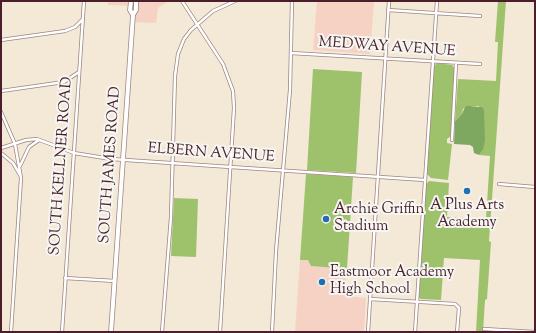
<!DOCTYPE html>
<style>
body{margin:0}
#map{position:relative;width:536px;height:333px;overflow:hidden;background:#f3e9d6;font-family:"Sorts Mill Goudy",serif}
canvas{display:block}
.frame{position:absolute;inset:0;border:2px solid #4a1f2b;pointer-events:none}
</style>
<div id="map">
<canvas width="536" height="333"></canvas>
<div class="frame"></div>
</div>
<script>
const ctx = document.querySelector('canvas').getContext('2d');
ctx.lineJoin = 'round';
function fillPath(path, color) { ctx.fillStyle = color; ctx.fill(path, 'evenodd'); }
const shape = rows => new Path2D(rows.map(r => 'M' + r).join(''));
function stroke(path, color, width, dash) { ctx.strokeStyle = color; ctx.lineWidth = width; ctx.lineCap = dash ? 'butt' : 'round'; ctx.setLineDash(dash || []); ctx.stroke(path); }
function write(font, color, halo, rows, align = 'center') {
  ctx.font = font + ' "Sorts Mill Goudy",serif'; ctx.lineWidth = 4; ctx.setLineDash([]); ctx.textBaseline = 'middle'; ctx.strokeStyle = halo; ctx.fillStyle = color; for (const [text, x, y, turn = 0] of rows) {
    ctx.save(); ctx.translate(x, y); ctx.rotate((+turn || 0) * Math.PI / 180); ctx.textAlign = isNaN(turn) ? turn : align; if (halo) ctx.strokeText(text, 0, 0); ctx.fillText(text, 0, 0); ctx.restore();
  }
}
fillPath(shape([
 [108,1,169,1,158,8,156,23,132,22,133,6,108,5],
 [317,1,374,1,370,54,313,50],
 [300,260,308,260,312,266,347,269,345,296,366,298,364,332,295,332]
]), '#f6d2c4');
fillPath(shape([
 [498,1,506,1,489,241,491,242,487,299,485,300,483,332,476,332,480,260,444,258,441,300,421,299,419,298,426,184,429,181,449,183,447,217,486,219,490,156,479,155,483,150,479,106,474,107,468,105,463,109,462,114,455,121,458,79,496,81,498,42,495,42],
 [437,63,452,65,455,69,451,136,447,139,447,143,452,144,448,180,431,178,427,174,434,66],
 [313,69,362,72,356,173,307,170],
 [306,174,353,177,347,269,311,266,308,260,300,260],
 [174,198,198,199,196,257,171,256]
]), '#9ec26c');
fillPath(shape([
 [468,105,474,107,482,107,484,110,485,140,483,150,479,155,474,153,473,147,470,145,454,144,455,121,462,114,465,107]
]), '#7ea860');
const minor = shape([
 [182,1,223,64,233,91,234,108,220,332],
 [388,10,480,16],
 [1,40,65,31,75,27,82,20],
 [291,53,480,64],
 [1,91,64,82,79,72],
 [1,112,15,144,21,178,11,332],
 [452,140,456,63],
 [1,148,26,140,37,139,74,153,111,159,425,180],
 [1,153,13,163,20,175],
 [20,166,29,147,39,140],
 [499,184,535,187],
 [65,278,115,281],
 [370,299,455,304,459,308,457,332],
 [484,329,535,332],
 [62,332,84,1],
 [162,332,171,217,175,76,178,54,184,39,191,30,213,11,235,1],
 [272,332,276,251,290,90,292,1],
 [368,332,389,1],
 [415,332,437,1]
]);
const primary = shape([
 [133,15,136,10,136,1],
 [111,332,133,15,130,10,131,1]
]);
stroke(minor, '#9e8480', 4);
stroke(primary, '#9e8480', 5.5);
stroke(minor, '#fff', 2.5);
stroke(primary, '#fff', 4);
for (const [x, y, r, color] of [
 [467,191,4,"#1f6fb2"],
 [326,219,4,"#1f6fb2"],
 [322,282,4,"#1f6fb2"]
]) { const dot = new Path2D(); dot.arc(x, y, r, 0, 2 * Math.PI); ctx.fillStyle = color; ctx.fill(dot); stroke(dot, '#f6f6f2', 1.5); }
write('15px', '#4a1f2b', '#f6f6f2', [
 ["MEDWAY AVENUE",387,48,4],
 ["ELBERN AVENUE",211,154,4],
 ["SOUTH JAMES ROAD",111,165,-86],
 ["SOUTH KELLNER ROAD",62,166,-86]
]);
write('15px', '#4a1f2b', '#f6f6f2', [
 ["A Plus Arts",467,206,"center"],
 ["Academy",467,223,"center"],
 ["Archie Griffin",334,210],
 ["Stadium",334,227],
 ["Eastmoor Academy",330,273],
 ["High School",330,290]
], 'left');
</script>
